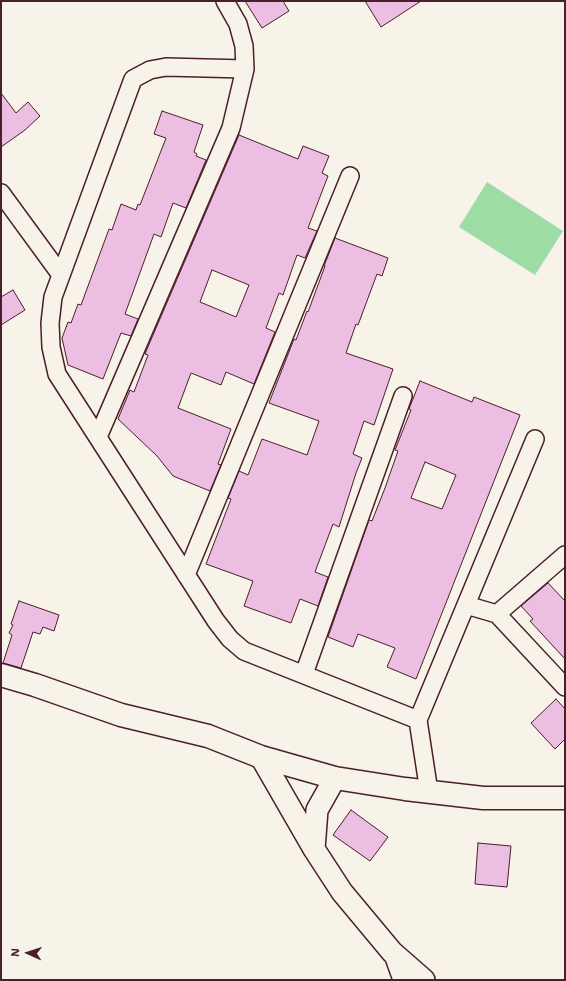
<!DOCTYPE html>
<style>
body{margin:0}
#map{position:relative;width:566px;height:981px;overflow:hidden;background:#f7f3e8;font-family:"Shantell Sans",sans-serif}
canvas{display:block}
.frame{position:absolute;inset:0;border:2px solid #4a1f2b;pointer-events:none}
.north{position:absolute;left:8px;top:933px;width:40px;height:40px;-webkit-text-stroke:3px #f7f3e8;paint-order:stroke;rotate:273deg;font-size:11px;font-weight:700;line-height:16px;text-align:center;color:#4a1f2b}
.north::after{content:'';display:block;margin:auto;width:14px;height:18px;background:#4a1f2b;clip-path:polygon(50% 0,100% 100%,50% 72%,0 100%)}
</style>
<div id="map">
<canvas width="566" height="981"></canvas>
<div class="frame"></div>
<div class="north">N</div>
</div>
<script>
const ctx = document.querySelector('canvas').getContext('2d');
ctx.lineJoin = 'round';
function fillPath(path, color) { ctx.fillStyle = color; ctx.fill(path, 'evenodd'); }
const shape = rows => new Path2D(rows.map(r => 'M' + r).join(''));
function stroke(path, color, width, dash) { ctx.strokeStyle = color; ctx.lineWidth = width; ctx.lineCap = dash ? 'butt' : 'round'; ctx.setLineDash(dash || []); ctx.stroke(path); }
fillPath(shape([
 [487,182,563,231,535,275,459,227]
]), '#9ddca4');
const building = shape([
 [245,1,283,1,289,11,262,28,245,1],
 [365,1,421,1,381,27,365,1],
 [1,93,16,113,28,102,40,116,25,130,1,147,1,93],
 [162,111,203,125,194,152,197,154,196,156,206,160,186,208,173,203,161,237,154,234,125,314,138,319,131,336,121,333,103,379,68,365,62,338,68,322,71,323,78,304,81,305,109,229,112,230,121,204,136,210,138,204,140,205,166,138,154,134,162,111],
 [239,135,298,159,303,146,329,156,322,173,328,176,308,228,317,231,305,258,297,255,283,295,279,293,266,328,275,332,254,384,226,372,221,385,191,373,178,408,231,429,218,464,221,465,210,491,173,476,157,456,118,419,130,390,134,392,148,355,145,354,147,349,239,135],
 [212,270,249,285,236,317,200,302,212,270],
 [335,238,388,258,382,276,377,274,358,325,356,324,346,353,393,369,374,425,364,421,353,454,362,458,356,473,339,527,333,524,315,572,328,577,318,606,300,599,291,623,244,606,253,581,206,564,231,499,228,498,239,471,248,475,262,439,307,455,319,421,269,403,294,339,296,340,307,311,308,312,325,266,324,266,335,238],
 [13,290,25,310,1,325,1,297,13,290],
 [420,381,472,402,474,397,520,415,416,679,387,667,395,648,358,634,353,647,328,637,369,520,372,521,385,488,398,451,395,450,411,410,409,409,420,381],
 [425,462,456,475,442,509,411,498,425,462],
 [548,583,565,601,565,659,530,621,533,619,521,606,548,583],
 [19,601,59,615,54,631,43,627,40,634,33,632,21,668,3,663,12,635,9,633,13,625,11,624,19,601],
 [556,699,565,709,565,739,555,749,531,723,556,699],
 [351,810,388,837,370,861,333,835,351,810],
 [478,843,511,846,507,887,475,884,478,843]
]);
fillPath(building, '#ecbee1');
stroke(building, '#4a1f2b', 1);
const minor = shape([
 [245,69,166,67,150,70,133,79,53,297,50,323,51,347,57,374,216,621,230,639,244,651,418,720,429,792],
 [1,193,61,275],
 [98,437,231,128,245,69,244,46,238,24,225,1],
 [565,555,497,614,565,687],
 [186,575,350,176],
 [466,605,497,614],
 [304,674,403,396],
 [418,720,535,439],
 [392,952,402,980]
]);
const tertiary = shape([
 [261,757,314,849,342,892,392,952,424,980],
 [314,849,317,810,335,778]
]);
const primary = shape([
 [1,675,35,685,121,715,208,736,261,757,335,778,405,789,483,798,565,798]
]);
stroke(minor, '#4a1f2b', 20);
stroke(tertiary, '#4a1f2b', 24);
stroke(primary, '#4a1f2b', 25);
stroke(minor, '#f7f3e8', 17);
stroke(tertiary, '#f7f3e8', 21);
stroke(primary, '#f7f3e8', 22);
</script>
